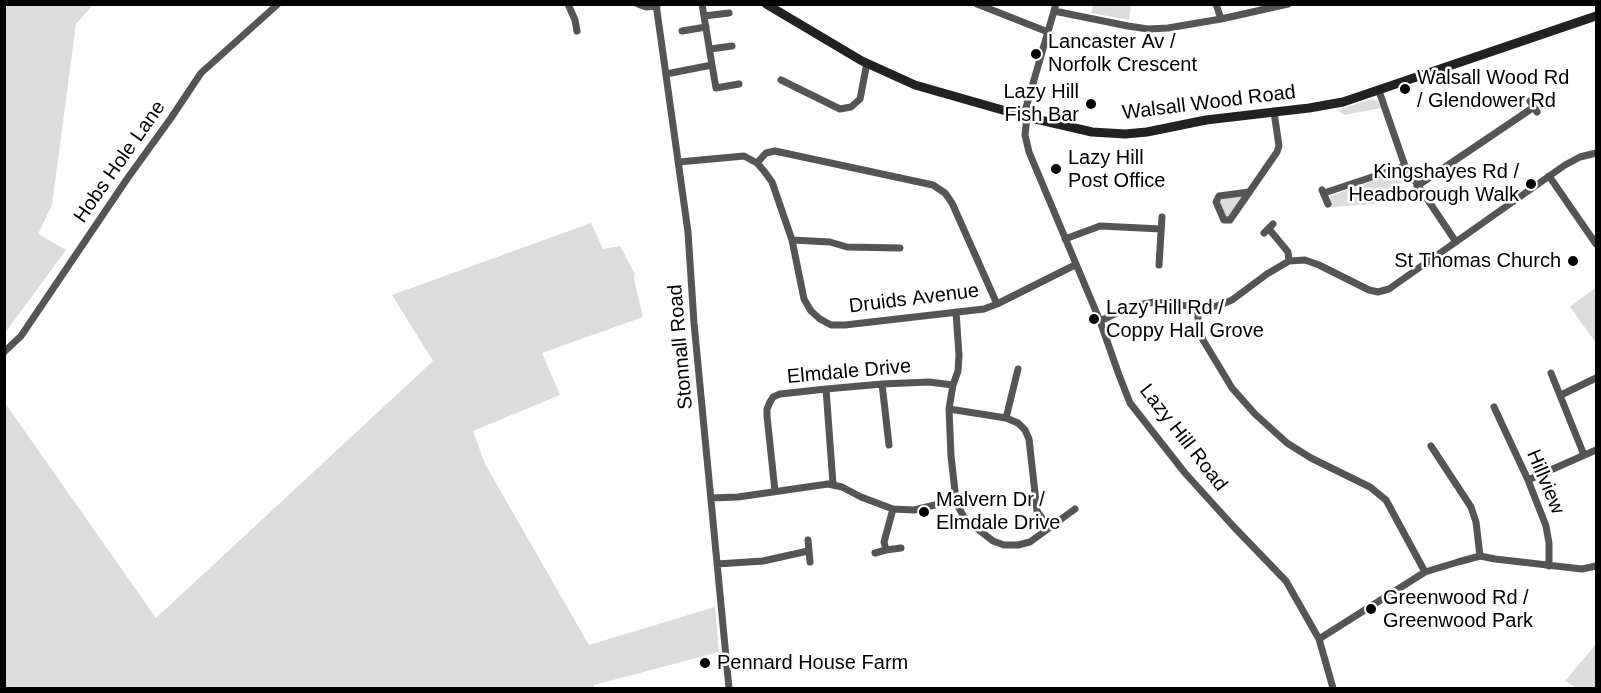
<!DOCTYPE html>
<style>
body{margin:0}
#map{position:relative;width:1601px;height:693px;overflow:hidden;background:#fff;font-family:Helvetica,sans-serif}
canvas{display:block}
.frame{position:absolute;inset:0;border:6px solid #000;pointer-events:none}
</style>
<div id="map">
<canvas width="1601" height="693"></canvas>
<div class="frame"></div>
</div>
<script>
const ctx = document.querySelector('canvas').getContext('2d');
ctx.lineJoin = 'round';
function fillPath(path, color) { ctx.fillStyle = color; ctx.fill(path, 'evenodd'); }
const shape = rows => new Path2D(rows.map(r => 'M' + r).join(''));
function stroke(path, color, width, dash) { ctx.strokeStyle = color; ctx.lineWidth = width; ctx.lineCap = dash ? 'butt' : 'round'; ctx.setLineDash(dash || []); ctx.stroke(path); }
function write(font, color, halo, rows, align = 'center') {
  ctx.font = font + ' Helvetica,sans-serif'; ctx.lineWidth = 5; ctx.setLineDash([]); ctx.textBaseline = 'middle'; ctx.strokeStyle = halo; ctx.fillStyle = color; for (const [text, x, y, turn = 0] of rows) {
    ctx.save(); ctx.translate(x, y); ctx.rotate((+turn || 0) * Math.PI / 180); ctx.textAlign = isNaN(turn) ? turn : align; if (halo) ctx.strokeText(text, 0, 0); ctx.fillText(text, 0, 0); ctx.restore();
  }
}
fillPath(shape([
 [5,4,93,5,76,24,52,205,38,234,66,250,5,333],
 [1093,5,1131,5,1129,20,1091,13],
 [1372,99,1378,101,1381,108,1344,115,1337,110],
 [1398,172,1402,174,1407,180,1373,204,1331,207,1330,197,1333,195],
 [1242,195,1243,196,1229,218,1226,217,1219,203,1222,198],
 [591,223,603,249,620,246,635,274,634,279,643,317,542,353,560,395,473,431,485,464,589,645,715,607,719,652,594,685,594,688,5,688,5,403,156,618,433,361,392,295],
 [1596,287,1596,343,1570,307],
 [1596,644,1596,688,1577,688,1565,681]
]), '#dcdcdc');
stroke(shape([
 [568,4,575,20,577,31],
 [638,4,646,7,657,6],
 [656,4,688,232,694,323,729,688],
 [977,4,1048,32],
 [1056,4,1025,111,1027,117,1025,135,1029,152,1100,321,1119,375,1130,403,1185,473,1233,526,1286,581,1319,639,1333,688],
 [1216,4,1221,19],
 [1054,11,1128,26,1148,29,1168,28,1221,19,1288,4],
 [704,16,729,13],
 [682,31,706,27],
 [710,49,732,46],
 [712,65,716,88,739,84],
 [666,74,712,65,702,4],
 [781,80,840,109,851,107,860,99,867,63],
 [1379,91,1405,166,1456,242],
 [1530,101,1537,112],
 [679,162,744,156,757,163,764,171,772,182,792,240,804,299,811,311,820,319,831,325,845,325,984,309,997,304,1075,265],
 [757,163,766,153,775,151,933,185,945,193,952,203,997,304],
 [1549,176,1596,244],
 [1417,186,1534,107],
 [1322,190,1328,204],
 [1249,192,1219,196,1216,202,1224,220,1230,220,1277,152,1279,146,1274,112],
 [1324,193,1405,166],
 [1269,229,1288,252,1289,261],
 [1264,233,1273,224],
 [1065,239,1100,226,1161,229],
 [792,240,830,242,847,247,900,248],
 [1159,265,1162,217],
 [1198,307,1198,324,1203,340,1232,388,1255,414,1287,443,1311,458,1370,487,1386,500,1425,572],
 [956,312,959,355,958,371,953,385,949,409,951,456,956,500,959,508,964,517,975,527,993,541,1004,545,1018,545,1030,542,1075,509],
 [1100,321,1121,311,1138,305,1154,302,1198,307,1217,306,1232,300,1267,274,1289,261,1305,260,1319,265,1369,290,1378,292,1389,289,1565,165,1580,157,1596,153],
 [4,352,21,336,127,179,171,118,201,73,278,4],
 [1551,373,1584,455],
 [882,384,889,445],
 [826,389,833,484],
 [1561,395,1596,378],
 [1494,407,1528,480,1546,526,1549,543,1549,566],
 [949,409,1006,418,1018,423,1025,430,1029,439,1037,511,1049,528],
 [1006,418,1018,369],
 [1431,446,1471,507,1476,522,1480,556],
 [1528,480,1596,450],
 [775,491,767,416,767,409,770,402,773,397,780,394,826,389,882,384,929,382,953,385],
 [711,498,738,497,828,484,842,487,861,497,893,509,914,510,956,500],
 [808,540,810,562],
 [886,550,884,542,893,509],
 [875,553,886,550,901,548],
 [717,564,763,561,808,551],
 [1319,639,1425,572,1458,562,1480,556,1495,559,1582,569,1596,566]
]), '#555', 7);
stroke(shape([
 [766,4,862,61,915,85,1027,117,1092,132,1125,134,1147,132,1206,120,1309,108,1343,102,1596,16]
]), '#222', 9);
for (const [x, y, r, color] of [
 [1036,54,6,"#000"],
 [1405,89,6,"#000"],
 [1091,104,6,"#000"],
 [1056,169,6,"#000"],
 [1531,184,6,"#000"],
 [1573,261,6,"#000"],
 [1094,319,6,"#000"],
 [924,512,6,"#000"],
 [1371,609,6,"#000"],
 [705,663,6,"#000"]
]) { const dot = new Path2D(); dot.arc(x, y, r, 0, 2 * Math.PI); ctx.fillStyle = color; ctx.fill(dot); stroke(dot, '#fff', 2); }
write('20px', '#000', '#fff', [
 ["Lancaster Av /",1048,42],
 ["Norfolk Crescent",1048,65],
 ["Walsall Wood Rd",1417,78],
 ["/ Glendower Rd",1417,101],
 ["Lazy Hill",1079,92,"right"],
 ["Fish Bar",1079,115,"right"],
 ["Lazy Hill",1068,158],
 ["Post Office",1068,181],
 ["Kingshayes Rd /",1519,172,"right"],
 ["Headborough Walk",1519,195,"right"],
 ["St Thomas Church",1561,261,"right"],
 ["Lazy Hill Rd /",1106,308],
 ["Coppy Hall Grove",1106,331],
 ["Malvern Dr /",936,500],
 ["Elmdale Drive",936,523],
 ["Greenwood Rd /",1383,598],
 ["Greenwood Park",1383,621],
 ["Pennard House Farm",717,663]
], 'left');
write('20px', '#000', '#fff', [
 ["Walsall Wood Road",1209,103,-7],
 ["Hobs Hole Lane",120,162,-55],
 ["Druids Avenue",914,299,-7],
 ["Stonnall Road",681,347,-95],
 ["Elmdale Drive",849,372,-5],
 ["Lazy Hill Road",1183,438,52],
 ["Hillview",1545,482,67]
]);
</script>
